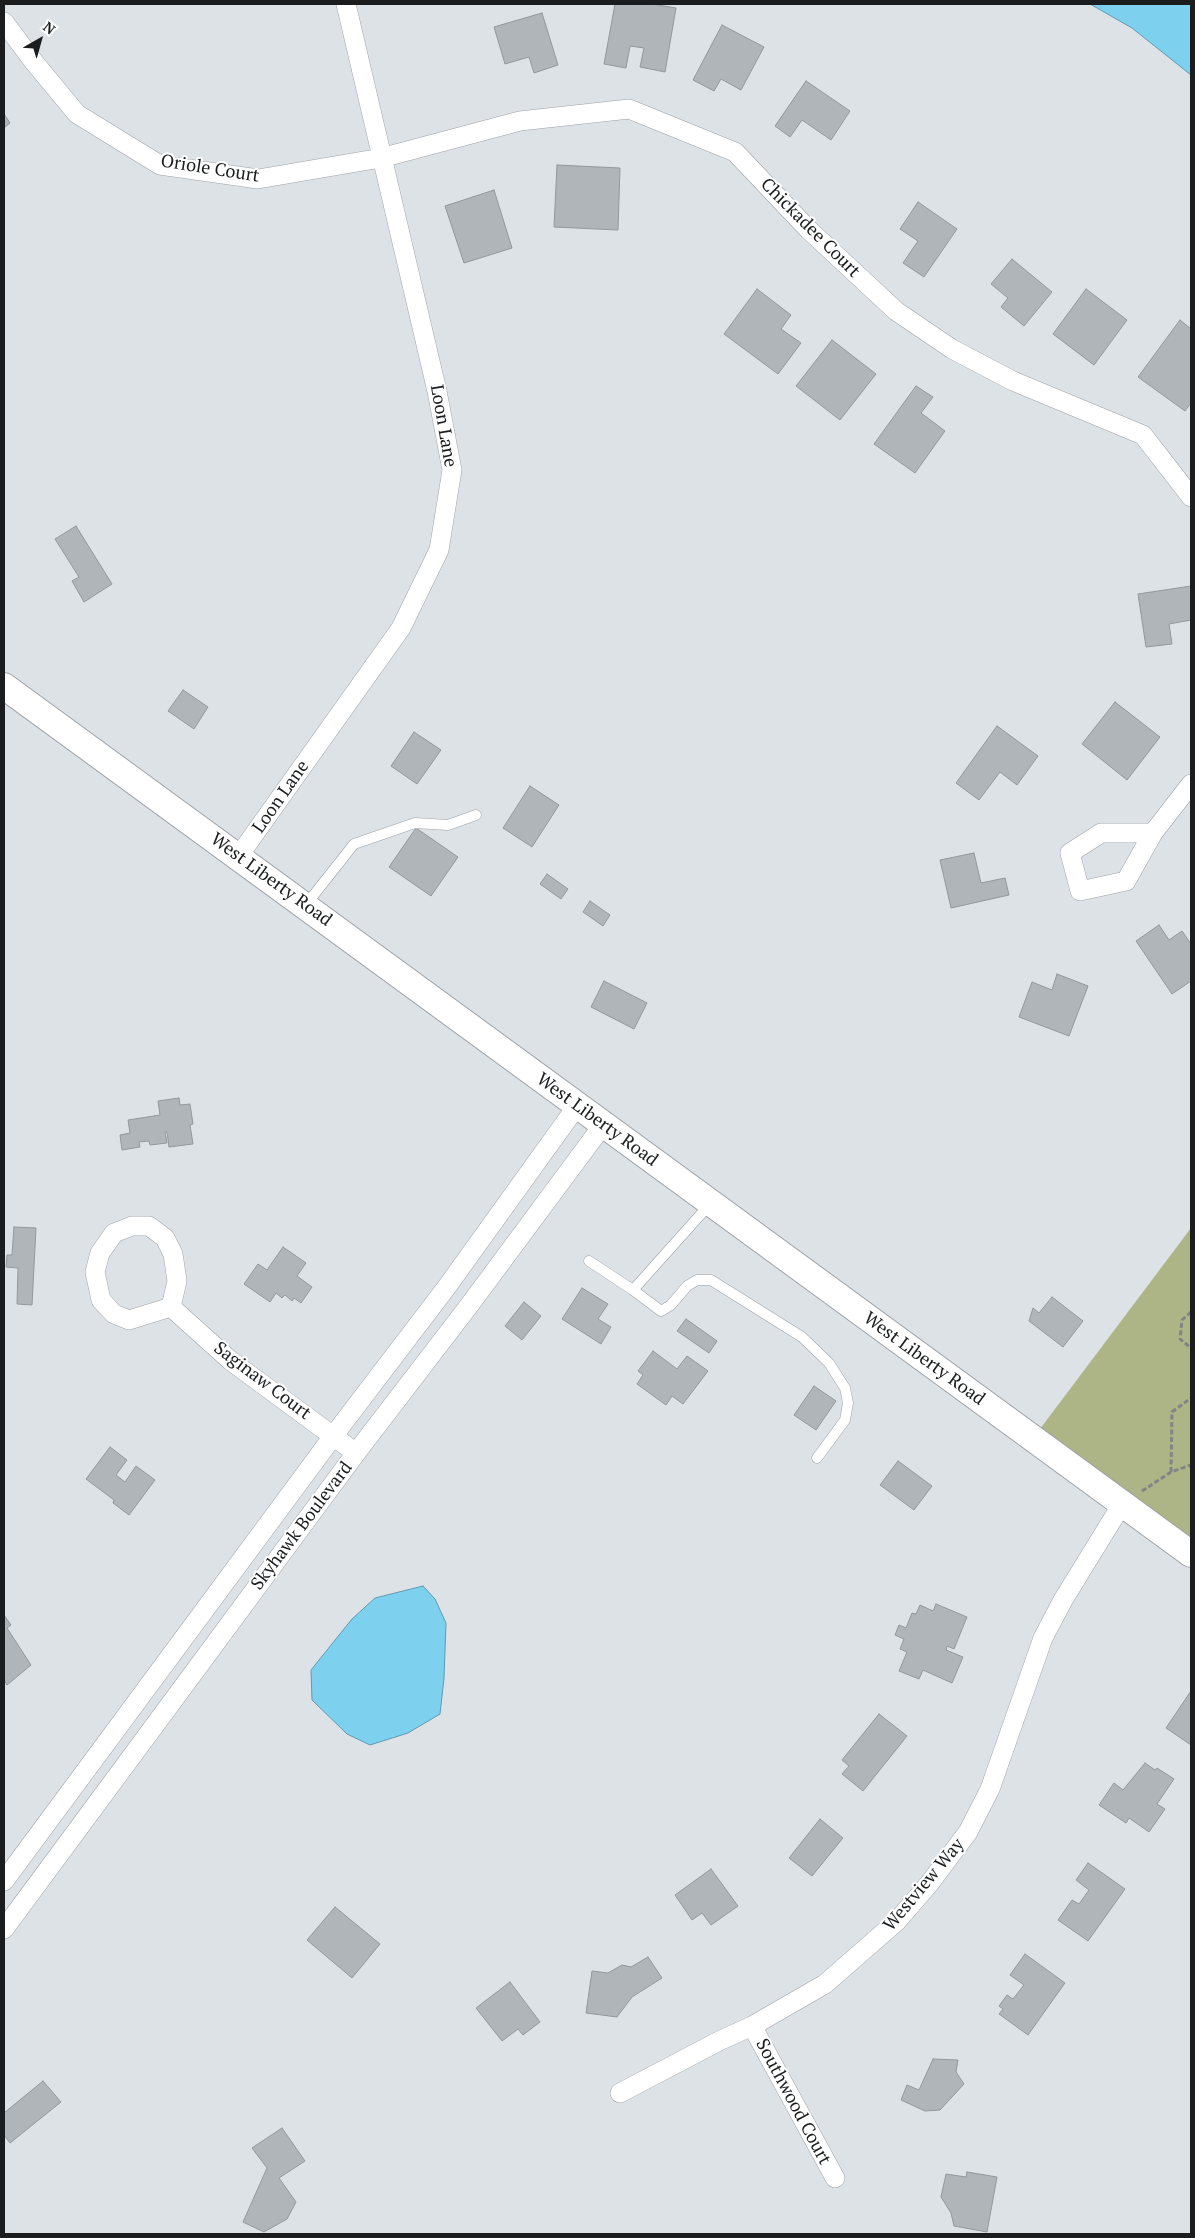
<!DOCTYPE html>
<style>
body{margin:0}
#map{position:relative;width:1195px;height:2238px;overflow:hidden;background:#dde2e7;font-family:"PT Serif",serif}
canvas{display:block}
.frame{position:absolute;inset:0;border:5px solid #1a1c1d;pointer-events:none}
.north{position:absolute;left:15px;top:15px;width:50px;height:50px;-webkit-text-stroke:4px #fff;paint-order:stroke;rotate:38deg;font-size:14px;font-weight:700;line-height:20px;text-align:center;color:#1a1c1d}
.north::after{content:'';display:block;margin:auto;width:18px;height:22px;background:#1a1c1d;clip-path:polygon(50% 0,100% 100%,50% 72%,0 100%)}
</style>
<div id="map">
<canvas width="1195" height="2238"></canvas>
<div class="frame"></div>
<div class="north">N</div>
</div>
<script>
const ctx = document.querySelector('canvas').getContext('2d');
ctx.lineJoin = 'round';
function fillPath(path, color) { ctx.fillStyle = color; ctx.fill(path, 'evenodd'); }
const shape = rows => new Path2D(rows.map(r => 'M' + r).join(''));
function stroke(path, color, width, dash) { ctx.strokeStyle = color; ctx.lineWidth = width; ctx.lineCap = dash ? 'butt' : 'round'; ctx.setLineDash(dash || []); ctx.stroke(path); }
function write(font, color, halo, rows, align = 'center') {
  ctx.font = font + ' "PT Serif",serif'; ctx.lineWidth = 4; ctx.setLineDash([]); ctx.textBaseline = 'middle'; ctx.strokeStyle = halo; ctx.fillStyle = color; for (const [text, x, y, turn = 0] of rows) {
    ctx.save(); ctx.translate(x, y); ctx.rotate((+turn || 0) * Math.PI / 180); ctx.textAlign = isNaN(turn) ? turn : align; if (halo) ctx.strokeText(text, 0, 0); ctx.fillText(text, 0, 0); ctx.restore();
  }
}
fillPath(shape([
 [1191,1228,1191,1539,1040,1429]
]), '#adb486');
const water = shape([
 [1090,4,1191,4,1191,75,1132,28,1090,4],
 [423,1586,435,1599,446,1623,444,1678,440,1714,408,1733,370,1745,347,1734,312,1700,311,1670,352,1619,375,1598,423,1586]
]);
fillPath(water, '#7dd0ee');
stroke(water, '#5f9aaf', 1);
const building = shape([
 [615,4,652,4,676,8,665,72,640,67,644,48,630,46,626,68,604,64,615,4],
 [542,13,558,65,534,73,529,57,505,64,494,27,542,13],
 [722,25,764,47,741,90,721,79,714,91,693,80,722,25],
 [806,81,850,111,831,140,802,120,790,137,775,126,806,81],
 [4,114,10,123,4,128,4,114],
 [557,165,620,168,618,230,554,227,557,165],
 [494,190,512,248,464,263,445,206,494,190],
 [918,202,957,229,924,277,903,263,918,241,900,229,918,202],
 [1012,259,1052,292,1024,326,1001,307,1008,298,991,284,1012,259],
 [757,289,791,315,781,329,801,343,778,374,724,334,757,289],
 [1086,289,1127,320,1094,365,1053,334,1086,289],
 [1180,320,1191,329,1191,403,1185,411,1138,377,1180,320],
 [832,340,876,374,840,420,796,386,832,340],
 [916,386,933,397,921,413,945,431,915,473,874,444,916,386],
 [76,526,112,584,84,602,72,581,79,577,55,539,76,526],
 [1191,586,1191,620,1169,624,1172,644,1146,647,1138,594,1191,586],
 [183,690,208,707,194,729,168,711,183,690],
 [1115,702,1160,737,1127,780,1082,744,1115,702],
 [997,726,1038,756,1017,785,1000,772,979,800,956,783,997,726],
 [414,732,441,750,417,784,391,766,414,732],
 [530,786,559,805,532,847,503,828,530,786],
 [416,828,458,857,431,896,389,867,416,828],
 [974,853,981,883,1005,878,1009,895,951,908,940,860,974,853],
 [547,874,568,889,561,899,540,884,547,874],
 [590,901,610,915,603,926,583,912,590,901],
 [1159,925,1169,940,1182,931,1191,944,1191,981,1172,994,1136,941,1159,925],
 [1057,974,1088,986,1069,1036,1019,1017,1032,982,1052,990,1057,974],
 [604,981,647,1003,634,1029,591,1007,604,981],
 [179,1098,180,1105,190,1104,193,1124,190,1125,193,1144,169,1147,167,1132,165,1132,167,1143,150,1145,149,1141,139,1142,140,1147,122,1150,120,1135,130,1133,128,1120,160,1115,158,1101,179,1098],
 [14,1227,36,1228,32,1305,17,1304,18,1268,6,1267,7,1255,12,1255,14,1227],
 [283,1247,306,1263,297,1276,312,1287,301,1303,294,1298,292,1301,285,1295,282,1298,276,1293,270,1302,244,1284,258,1264,267,1270,283,1247],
 [582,1288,608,1304,598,1319,611,1327,601,1344,562,1319,582,1288],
 [1052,1297,1083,1321,1063,1347,1029,1321,1033,1308,1039,1313,1052,1297],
 [524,1302,541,1316,522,1340,505,1326,524,1302],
 [686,1319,717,1341,709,1353,677,1331,686,1319],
 [653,1351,677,1369,687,1356,708,1371,683,1404,672,1396,666,1405,637,1384,643,1375,638,1371,653,1351],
 [814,1386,836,1401,816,1430,794,1415,814,1386],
 [110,1447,127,1460,116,1475,125,1482,136,1466,155,1480,129,1515,113,1503,114,1500,86,1479,110,1447],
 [898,1461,932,1486,914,1510,880,1485,898,1461],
 [936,1604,967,1617,954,1649,947,1646,946,1650,963,1657,952,1683,923,1670,919,1679,899,1671,907,1652,900,1649,904,1639,895,1635,899,1625,906,1628,912,1613,916,1614,920,1605,933,1611,936,1604],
 [4,1615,11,1625,7,1628,31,1665,7,1685,4,1680,4,1615],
 [1191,1691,1191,1745,1166,1728,1191,1691],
 [879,1714,907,1736,863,1791,842,1774,849,1766,842,1760,879,1714],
 [1145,1763,1155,1770,1157,1768,1174,1779,1157,1804,1165,1809,1149,1832,1129,1818,1126,1823,1099,1805,1114,1783,1123,1790,1145,1763],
 [820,1819,843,1838,812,1876,789,1858,820,1819],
 [1088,1863,1125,1889,1088,1941,1058,1920,1072,1900,1079,1904,1089,1890,1076,1880,1088,1863],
 [711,1869,738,1906,711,1925,702,1913,692,1920,675,1895,711,1869],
 [335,1907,380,1944,352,1978,307,1940,335,1907],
 [1025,1954,1065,1983,1028,2035,999,2014,1003,2009,999,2006,1007,1995,1013,1999,1024,1985,1010,1975,1025,1954],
 [648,1957,662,1978,632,1997,617,2017,586,2013,592,1971,608,1973,622,1965,631,1967,648,1957],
 [510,1982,540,2022,523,2035,518,2029,502,2041,476,2008,510,1982],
 [933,2059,958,2060,956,2072,964,2084,940,2110,925,2111,901,2100,907,2085,919,2090,933,2059],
 [43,2081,61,2102,10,2143,4,2135,4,2113,43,2081],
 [282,2128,305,2161,279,2178,296,2202,287,2219,264,2232,243,2222,267,2168,252,2148,282,2128],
 [967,2172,997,2177,987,2232,954,2226,951,2213,941,2197,946,2174,966,2177,967,2172]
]);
fillPath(building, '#b0b5ba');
stroke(building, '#92979b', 1);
const service = shape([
 [305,906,354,844,415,823,448,825,476,815],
 [710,1204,633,1290,661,1311,671,1305,687,1286,697,1280,711,1280,802,1337,829,1363,845,1388,848,1403,845,1420,817,1458],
 [589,1261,633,1290]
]);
const minor = shape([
 [4,22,34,62,77,114,160,165,258,179,381,158,520,121,629,109,735,152,809,230,896,311,952,349,1013,381,1143,435,1191,497],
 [1153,833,1101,833,1070,853,1080,891,1126,881,1153,833,1191,784],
 [238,857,401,628,439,550,452,470,437,391,346,4],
 [132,1226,149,1226,165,1238,173,1254,177,1281,171,1307,129,1320,114,1314,101,1300,95,1272,100,1253,114,1233,132,1226],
 [171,1307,231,1361,356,1453],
 [4,1881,334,1435,446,1288,577,1106],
 [4,1929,356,1453,471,1303,603,1125],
 [752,2026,835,2178],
 [620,2093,719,2041,752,2026,825,1984,897,1921,929,1884,968,1832,990,1789,1043,1638,1063,1600,1122,1504]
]);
const secondary = shape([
 [4,686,1191,1554]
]);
stroke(service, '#9da2a7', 11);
stroke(minor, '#9da2a7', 20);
stroke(secondary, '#9da2a7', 28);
stroke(shape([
 [1191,1312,1182,1320,1180,1339,1191,1348],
 [1171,1472,1172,1412,1191,1398],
 [1142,1491,1171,1472,1191,1465]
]), '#818488', 3, [5, 2.5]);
stroke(service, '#fff', 10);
stroke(minor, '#fff', 19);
stroke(secondary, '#fff', 26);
write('18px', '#1a1c1d', '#fff', [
 ["Oriole Court",210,169,9],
 ["Chickadee Court",810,228,45],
 ["Loon Lane",443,426,80],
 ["Loon Lane",281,797,-55],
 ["West Liberty Road",271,880,36],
 ["West Liberty Road",597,1120,36],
 ["West Liberty Road",924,1359,36],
 ["Saginaw Court",262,1381,37],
 ["Skyhawk Boulevard",302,1526,-53],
 ["Westview Way",924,1885,-50],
 ["Southwood Court",793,2102,62]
]);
</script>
